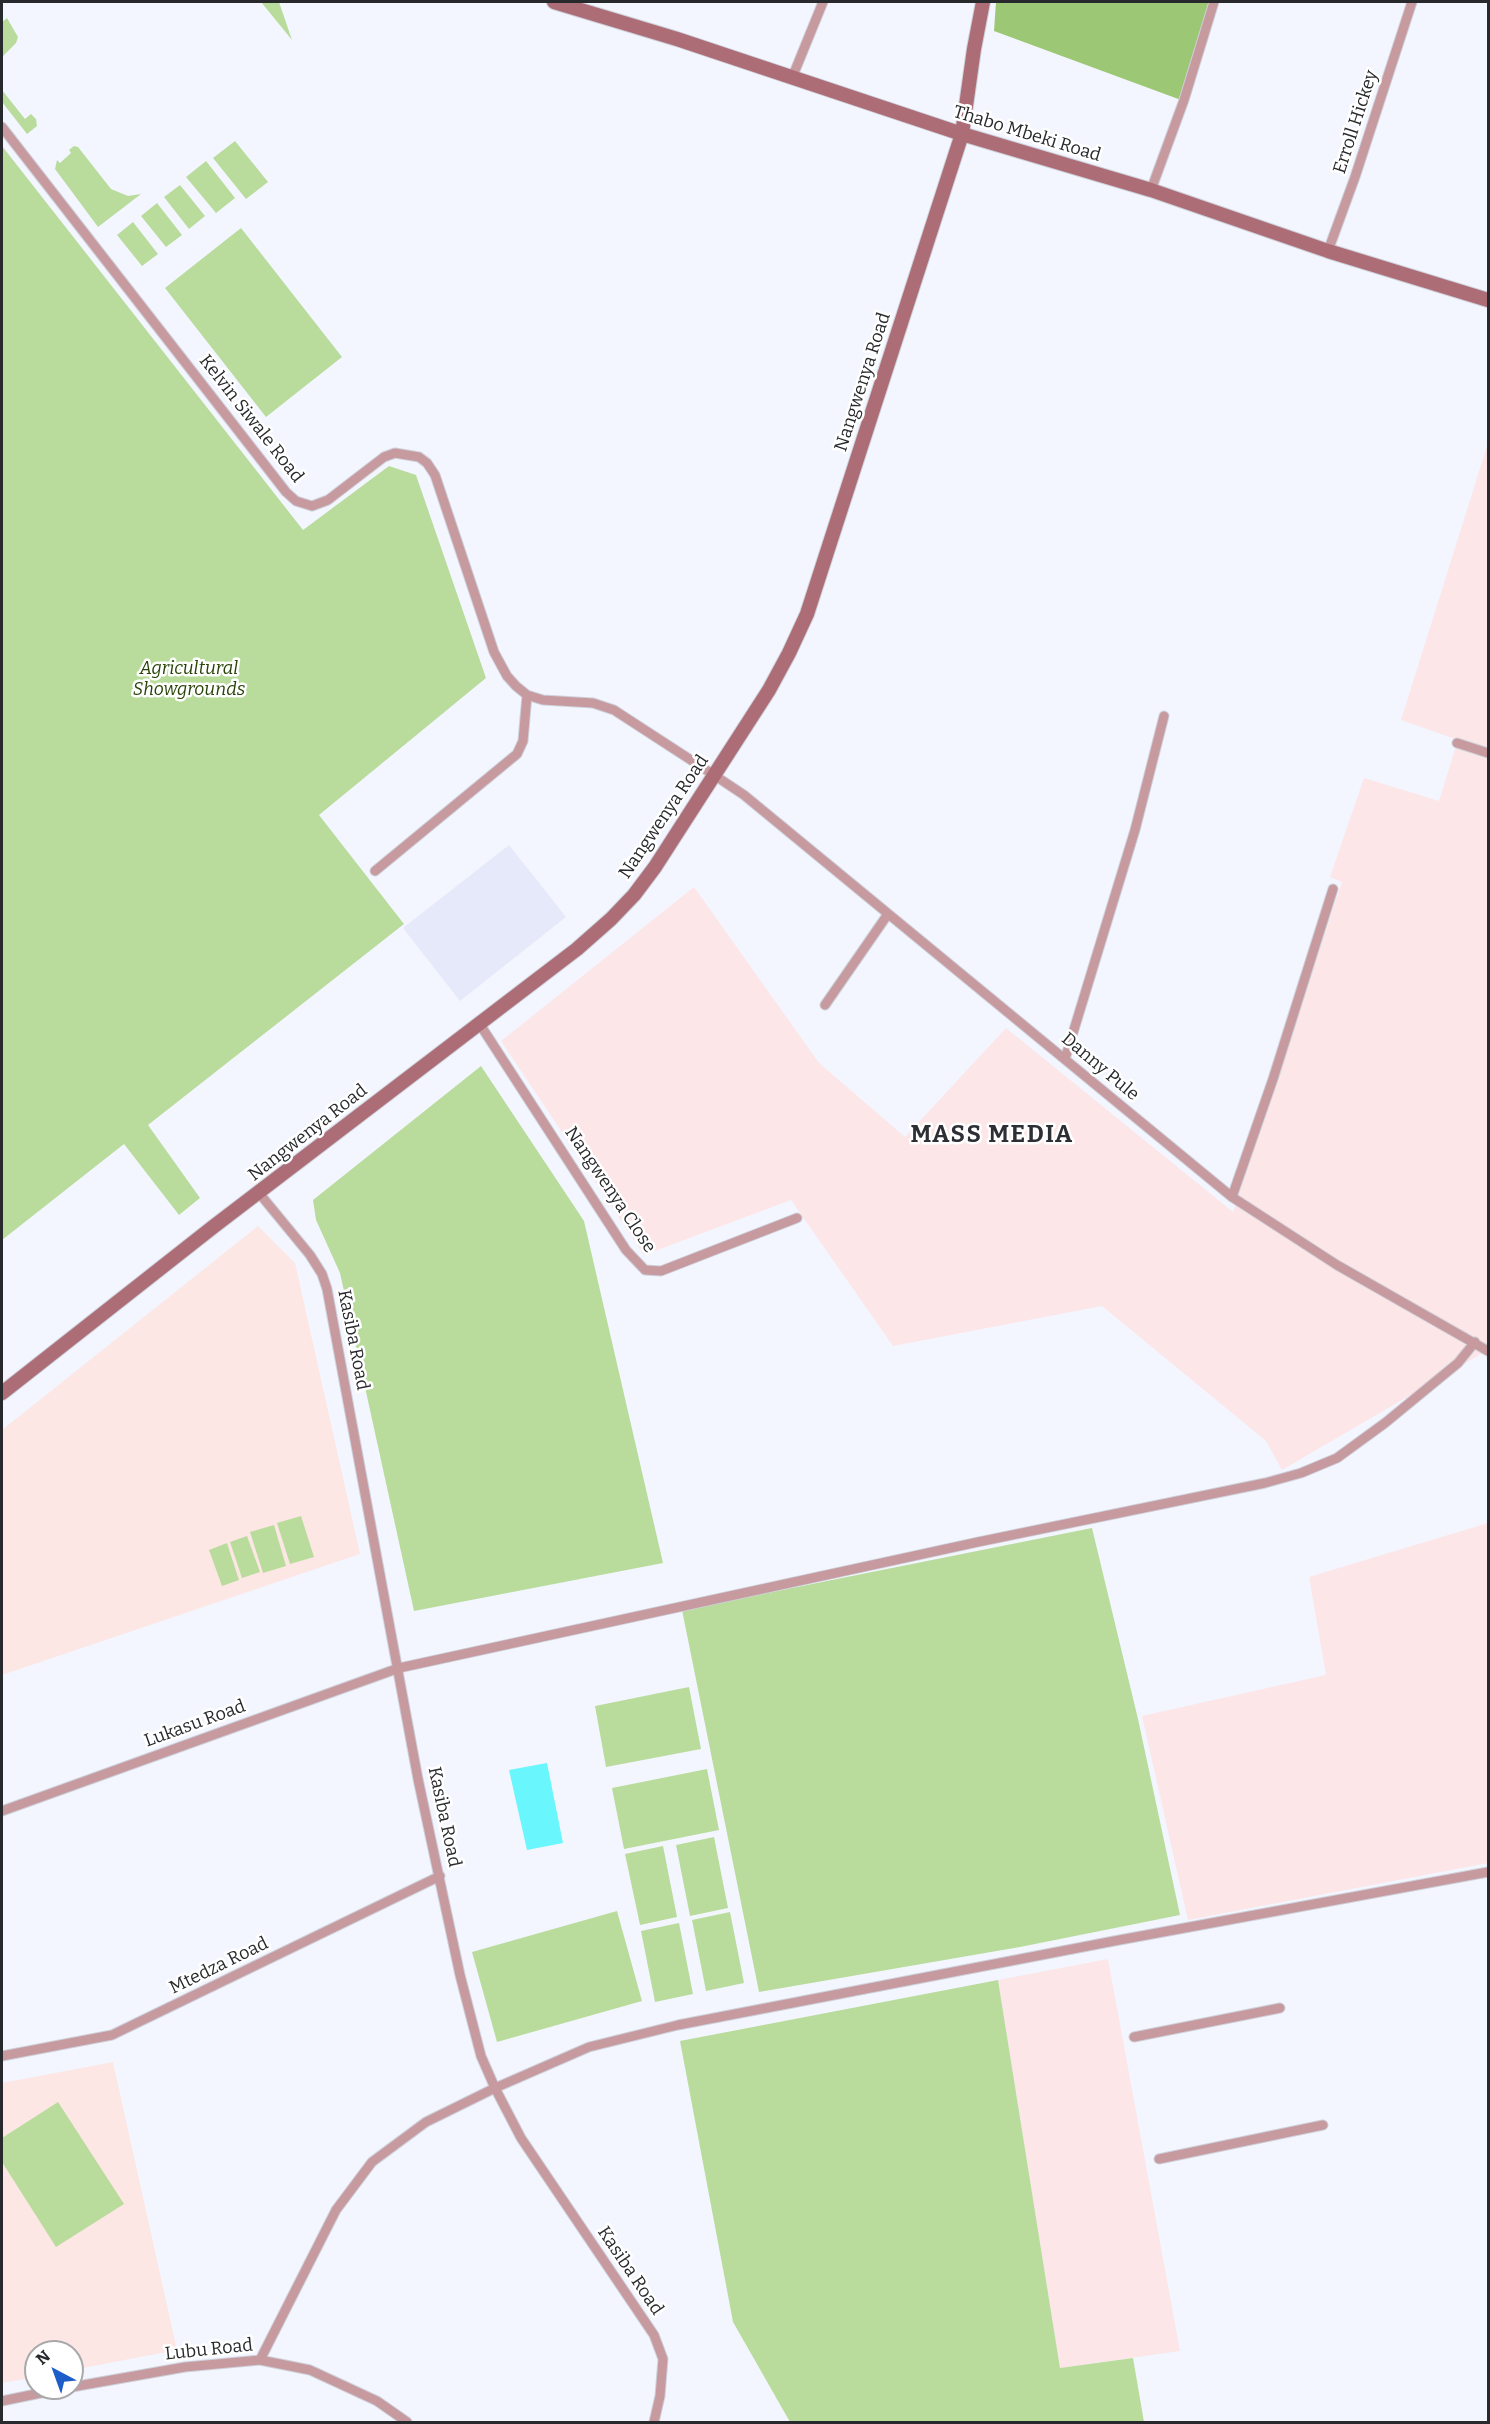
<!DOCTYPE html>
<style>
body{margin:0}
#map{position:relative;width:1490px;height:2424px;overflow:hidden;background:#f3f6ff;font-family:Bitter,serif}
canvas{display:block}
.frame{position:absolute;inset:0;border:3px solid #28292c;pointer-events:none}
.north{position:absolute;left:24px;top:2340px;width:60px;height:60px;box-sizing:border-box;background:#fff;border:2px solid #a9a9ab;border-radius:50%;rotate:319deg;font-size:16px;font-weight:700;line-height:24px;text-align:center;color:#28292c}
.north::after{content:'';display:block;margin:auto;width:21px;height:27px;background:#1c5dc9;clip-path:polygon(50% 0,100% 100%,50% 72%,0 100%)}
</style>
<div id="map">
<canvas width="1490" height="2424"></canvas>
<div class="frame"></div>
<div class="north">N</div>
</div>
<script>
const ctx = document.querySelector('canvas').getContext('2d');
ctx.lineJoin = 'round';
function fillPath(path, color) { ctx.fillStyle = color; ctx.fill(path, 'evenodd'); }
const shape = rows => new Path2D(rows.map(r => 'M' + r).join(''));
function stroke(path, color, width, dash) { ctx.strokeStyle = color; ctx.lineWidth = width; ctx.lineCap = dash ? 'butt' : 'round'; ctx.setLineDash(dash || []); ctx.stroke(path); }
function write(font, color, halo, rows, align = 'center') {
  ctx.font = font + ' Bitter,serif'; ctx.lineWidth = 5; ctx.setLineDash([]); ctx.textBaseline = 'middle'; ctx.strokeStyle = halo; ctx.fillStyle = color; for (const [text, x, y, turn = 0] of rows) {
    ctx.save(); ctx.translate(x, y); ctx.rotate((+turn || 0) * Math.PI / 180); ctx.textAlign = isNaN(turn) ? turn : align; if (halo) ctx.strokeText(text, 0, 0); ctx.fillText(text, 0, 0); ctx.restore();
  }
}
fillPath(shape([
 [1488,443,1488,1357,1481,1354,1282,1470,1266,1441,1102,1306,893,1346,791,1200,644,1255,501,1041,694,887,819,1063,905,1137,1006,1028,1233,1212,1342,882,1330,877,1364,778,1439,801,1458,740,1401,720],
 [1488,1523,1488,1863,1188,1920,1142,1716,1326,1675,1309,1577],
 [1108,1959,1180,2351,1060,2368,998,1980]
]), '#fce6e7');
fillPath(shape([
 [509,845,566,917,460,1001,403,928]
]), '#e5e9f9');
fillPath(shape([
 [258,1226,295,1263,360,1554,2,1675,2,1430],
 [113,2062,177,2350,72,2370,72,2352,36,2352,36,2377,2,2383,2,2083]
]), '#fce7e4');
fillPath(shape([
 [261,2,279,2,292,40],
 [7,18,18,37,16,43,2,57,2,22],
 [2,90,25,119,31,114,36,119,37,126,27,134,2,102],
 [235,141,268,182,246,199,213,158],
 [2,146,303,530,389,466,416,475,486,678,319,815,404,924,148,1125,200,1198,179,1215,124,1144,2,1240],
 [74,146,78,147,111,189,128,196,141,194,98,227,55,169,57,160,60,163,71,153,69,150],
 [206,161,235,198,216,213,186,177],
 [180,185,205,216,189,229,164,197],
 [157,203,182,235,166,247,141,216],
 [133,222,158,254,142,266,117,235],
 [241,228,342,357,266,417,165,288],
 [481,1066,584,1221,663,1563,414,1611,340,1273,316,1220,313,1200],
 [301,1516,314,1557,290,1564,277,1523],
 [274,1525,286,1566,263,1573,250,1532],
 [1092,1528,1138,1719,1180,1915,1020,1947,759,1992,682,1610],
 [247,1536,260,1572,242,1578,230,1542],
 [227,1543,239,1580,222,1586,209,1550],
 [689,1687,701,1749,606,1767,595,1706],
 [707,1769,719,1830,624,1849,612,1788],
 [714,1837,728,1908,690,1916,676,1845],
 [663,1846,677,1917,640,1925,625,1854],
 [617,1911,642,2001,497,2042,472,1952],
 [730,1912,744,1983,706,1991,692,1920],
 [679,1923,693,1994,655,2002,641,1931],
 [998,1980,1060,2368,1133,2358,1144,2422,790,2422,733,2322,680,2041],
 [58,2102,124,2204,56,2247,2,2162,2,2138]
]), '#b9dc9c');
fillPath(shape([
 [996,2,1213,2,1181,100,994,31]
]), '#9cc774');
fillPath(shape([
 [547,1763,563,1843,527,1850,509,1770]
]), '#6af6fd');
const street = shape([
 [792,78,823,2],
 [2,127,286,492,296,501,312,506,328,500,384,457,395,453,419,457,427,463,435,475,494,652,507,676,516,686,527,695,543,700,593,703,614,710,714,775,744,795,1232,1197,1337,1265,1488,1351],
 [1151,190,1184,100,1214,2],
 [1328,251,1355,177,1412,2],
 [1457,743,1488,753],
 [375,871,517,754,523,741,527,695],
 [825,1005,888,914],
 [479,1023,626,1250,645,1270,661,1271,797,1218],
 [1065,1059,1135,830,1164,716],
 [259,1193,310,1255,322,1274,327,1289,418,1779,460,1975,481,2056,495,2088,521,2138,654,2335,663,2359,660,2396,654,2422],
 [1232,1197,1273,1079,1333,889],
 [2,1811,399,1668,978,1542,1265,1483,1301,1473,1337,1458,1385,1423,1458,1363,1475,1342],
 [1134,2037,1280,2008],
 [2,2056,112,2035,440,1876],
 [1159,2159,1323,2125],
 [260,2360,336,2210,372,2162,426,2122,495,2088,589,2047,678,2025,1114,1941,1488,1872],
 [72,2387,185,2367,260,2360,310,2370,377,2401,407,2422],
 [2,2401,65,2388]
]);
const secondary = shape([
 [554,2,677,39,962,134,1151,190,1328,251,1488,300],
 [2,1393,213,1227,577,949,611,919,634,895,655,867,769,690,789,653,807,614,962,134,974,49,983,2]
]);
stroke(street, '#ced1d9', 11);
stroke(secondary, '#ced1d9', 16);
stroke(street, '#c79aa0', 9);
stroke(secondary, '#ad6d77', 14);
write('18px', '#28292c', '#fff', [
 ["Erroll Hickey",1356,122,-72],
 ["Thabo Mbeki Road",1027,134,17],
 ["Nangwenya Road",863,382,-72],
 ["Kelvin Siwale Road",251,419,52],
 ["Nangwenya Road",664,817,-56],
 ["Danny Pule",1100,1067,40],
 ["Nangwenya Road",308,1133,-38],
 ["Nangwenya Close",610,1190,56],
 ["Kasiba Road",353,1340,79],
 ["Lukasu Road",195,1724,-20],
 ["Kasiba Road",444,1817,78],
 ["Mtedza Road",219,1966,-26],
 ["Kasiba Road",630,2271,56],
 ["Lubu Road",209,2350,-6]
]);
write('italic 18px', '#284306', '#fff', [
 ["Agricultural",189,669],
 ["Showgrounds",189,690]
]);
ctx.letterSpacing = '1.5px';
write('bold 24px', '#2d2f35', '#fff', [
 ["MASS MEDIA",992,1135]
]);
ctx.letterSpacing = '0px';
</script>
